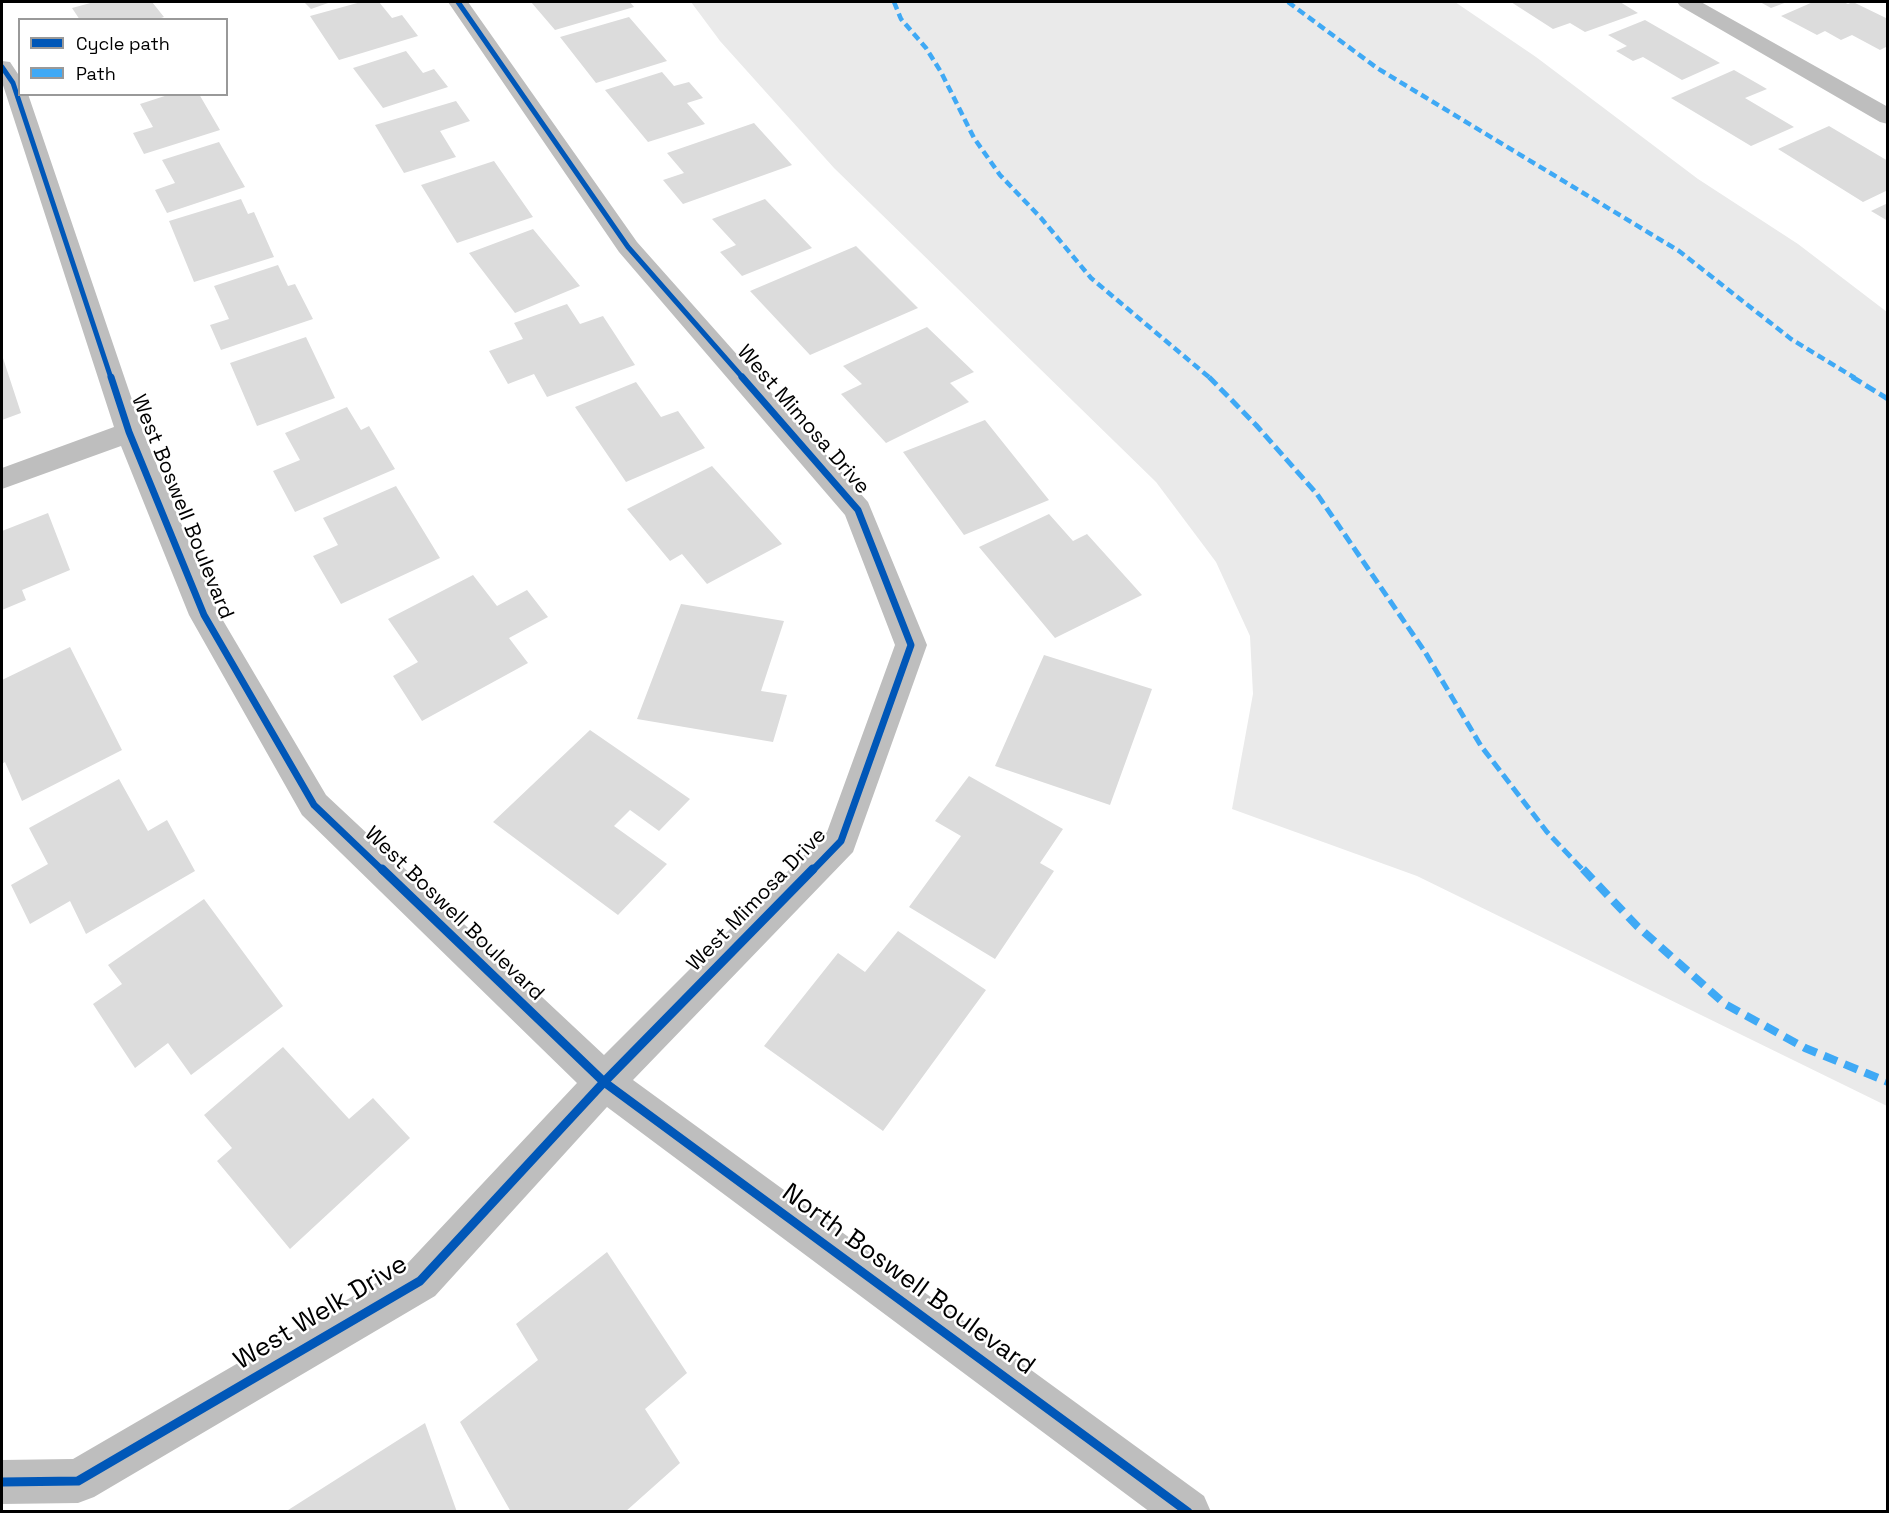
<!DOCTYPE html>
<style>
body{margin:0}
#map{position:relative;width:1889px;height:1513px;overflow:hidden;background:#fff;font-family:"Space Grotesk",sans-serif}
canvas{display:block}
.frame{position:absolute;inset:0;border:3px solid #000;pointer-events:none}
.legend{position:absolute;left:18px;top:18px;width:210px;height:78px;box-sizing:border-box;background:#fff;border:2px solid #999;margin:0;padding:8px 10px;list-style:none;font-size:18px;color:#000}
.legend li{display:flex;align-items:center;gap:12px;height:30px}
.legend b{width:30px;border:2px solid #999}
</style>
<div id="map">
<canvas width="1889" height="1513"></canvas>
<div class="frame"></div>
<ul class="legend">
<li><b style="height:8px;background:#0057b8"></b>Cycle path</li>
<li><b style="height:8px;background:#3fa9f5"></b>Path</li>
</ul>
</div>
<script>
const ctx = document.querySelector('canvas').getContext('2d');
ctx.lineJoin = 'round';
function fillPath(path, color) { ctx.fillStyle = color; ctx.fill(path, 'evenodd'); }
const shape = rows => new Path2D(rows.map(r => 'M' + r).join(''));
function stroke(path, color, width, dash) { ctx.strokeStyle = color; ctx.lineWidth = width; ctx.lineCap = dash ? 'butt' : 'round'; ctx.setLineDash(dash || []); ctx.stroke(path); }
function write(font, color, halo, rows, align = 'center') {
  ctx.font = font + ' "Space Grotesk",sans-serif'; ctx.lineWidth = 5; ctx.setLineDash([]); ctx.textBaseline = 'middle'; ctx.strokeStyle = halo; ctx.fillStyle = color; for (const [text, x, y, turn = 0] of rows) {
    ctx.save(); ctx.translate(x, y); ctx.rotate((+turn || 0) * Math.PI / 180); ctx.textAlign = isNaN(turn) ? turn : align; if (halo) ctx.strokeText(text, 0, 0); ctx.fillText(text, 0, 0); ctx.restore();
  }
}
fillPath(shape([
 [691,2,1455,2,1536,57,1698,179,1798,244,1887,312,1887,1106,1417,876,1232,809,1253,694,1250,636,1216,562,1156,482,834,168,720,41]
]), '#eaeaea');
fillPath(shape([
 [94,2,152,2,164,17,155,20,80,20,72,8],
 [304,2,331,2,311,9],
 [361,2,379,2,392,18,402,15,418,36,339,60,310,16],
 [531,2,630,2,634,7,555,30],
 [1511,2,1620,2,1638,13,1585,32,1570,23,1553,29],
 [1760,2,1787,2,1771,8],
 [1813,2,1843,2,1848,4,1853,2,1888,19,1888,46,1880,50,1852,35,1841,40,1825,31,1817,35,1781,16],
 [629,17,667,61,596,83,560,37],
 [1645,20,1720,63,1682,80,1643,57,1633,61,1616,51,1627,46,1608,35],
 [406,51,423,73,434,69,448,87,383,108,353,68],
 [1734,70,1767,89,1745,98,1794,127,1751,146,1671,98],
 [662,72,674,86,689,82,703,98,687,103,705,124,648,142,605,90],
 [171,94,199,94,220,130,144,154,133,133,153,127,140,104],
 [456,101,470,121,440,131,456,157,404,173,375,125],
 [754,123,792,165,683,204,663,180,684,173,667,153],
 [1829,126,1888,161,1888,190,1863,202,1778,149],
 [219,142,245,187,167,213,155,190,175,183,162,160],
 [494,161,533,217,457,243,421,185],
 [241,199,248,214,254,212,274,257,194,282,169,221],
 [765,199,812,248,742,276,720,252,736,245,712,219],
 [1888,203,1888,221,1871,211],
 [533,229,580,286,515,313,469,253],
 [856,246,918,308,810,355,750,291],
 [278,265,288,286,295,284,313,319,221,350,210,325,229,319,214,286],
 [567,304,580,324,603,316,635,365,547,397,534,374,508,384,489,351,523,339,514,323],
 [927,327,974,372,950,383,969,402,886,443,841,394,862,384,843,366],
 [306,337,335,398,257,426,230,363],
 [2,355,21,413,2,420],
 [636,382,661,417,678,411,705,448,626,482,575,407],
 [347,407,361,430,369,426,395,469,295,512,273,471,300,460,285,433],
 [985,420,1049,500,964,535,903,452],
 [712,466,782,544,707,584,682,554,670,561,627,509],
 [396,486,440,558,341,604,313,556,338,545,323,518],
 [48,513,70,570,22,590,26,600,2,610,2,531],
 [1049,514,1073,541,1087,534,1142,595,1055,638,979,547],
 [473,575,497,606,527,590,548,617,509,638,528,663,422,721,393,676,418,662,388,619],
 [681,604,784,621,761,691,787,695,773,742,637,719],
 [70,647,122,750,22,801,5,762,2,764,2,680],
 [1044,655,1152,689,1110,805,995,766],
 [590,730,690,799,659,831,630,810,614,826,667,864,618,915,493,822],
 [969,776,1063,829,1040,863,1054,871,995,959,909,907,961,836,935,821],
 [119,779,148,831,167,820,195,871,86,934,70,901,30,924,11,885,48,864,29,828],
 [204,899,283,1006,191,1075,168,1043,135,1068,93,1004,122,984,108,965],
 [898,931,986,990,883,1131,764,1046,838,953,865,972],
 [283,1047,349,1119,373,1098,410,1138,290,1249,217,1161,232,1148,204,1115],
 [607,1252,687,1373,645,1409,680,1463,625,1512,511,1512,460,1422,538,1360,516,1324],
 [425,1423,457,1512,285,1512]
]), '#dcdcdc');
fillPath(shape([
 [448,2,468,2,637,242,868,502,927,645,853,852,633,1080,1204,1496,1211,1512,1150,1512,607,1107,435,1296,94,1497,78,1503,2,1504,2,1460,73,1459,405,1266,577,1083,302,815,189,615,121,446,2,489,2,468,114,427,2,82,2,61,10,62,20,77,20,94,28,94,143,432,218,612,326,795,604,1055,827,832,895,645,845,515,619,252,448,2],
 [1677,2,1701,2,1888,107,1888,124,1880,122,1680,6,1677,2]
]), '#bebebe');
stroke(shape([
 [894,2,901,19,926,48,941,72,974,138,1000,175,1041,218,1091,278,1210,378],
 [1288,2,1377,68,1679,251,1791,339,1855,378]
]), '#3fa9f5', 4.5, [8, 4.5]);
stroke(shape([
 [1209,377,1256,425,1317,494,1425,652,1481,746,1547,832,1584,871],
 [1852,377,1888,399]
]), '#3fa9f5', 5, [11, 5]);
stroke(shape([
 [1583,869,1637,926,1725,1004,1805,1048,1888,1082]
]), '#3fa9f5', 8, [14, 8]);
stroke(shape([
 [458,2,628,247,743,378],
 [2,67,13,83,111,378]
]), '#0057b8', 5);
stroke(shape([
 [111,377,129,432,204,615,314,805,383,871],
 [742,377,858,510,911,645,841,841,812,871]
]), '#0057b8', 7);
stroke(shape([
 [382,869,604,1082,1188,1512],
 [2,1482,78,1481,420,1281,604,1082,813,869]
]), '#0057b8', 9);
write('21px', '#000', '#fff', [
 ["West Mimosa Drive",803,420,49],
 ["West Boswell Boulevard",182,507,68],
 ["West Mimosa Drive",757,900,-46],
 ["West Boswell Boulevard",454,914,44]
]);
write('26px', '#000', '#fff', [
 ["North Boswell Boulevard",908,1280,36],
 ["West Welk Drive",321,1313,-31]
]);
</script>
